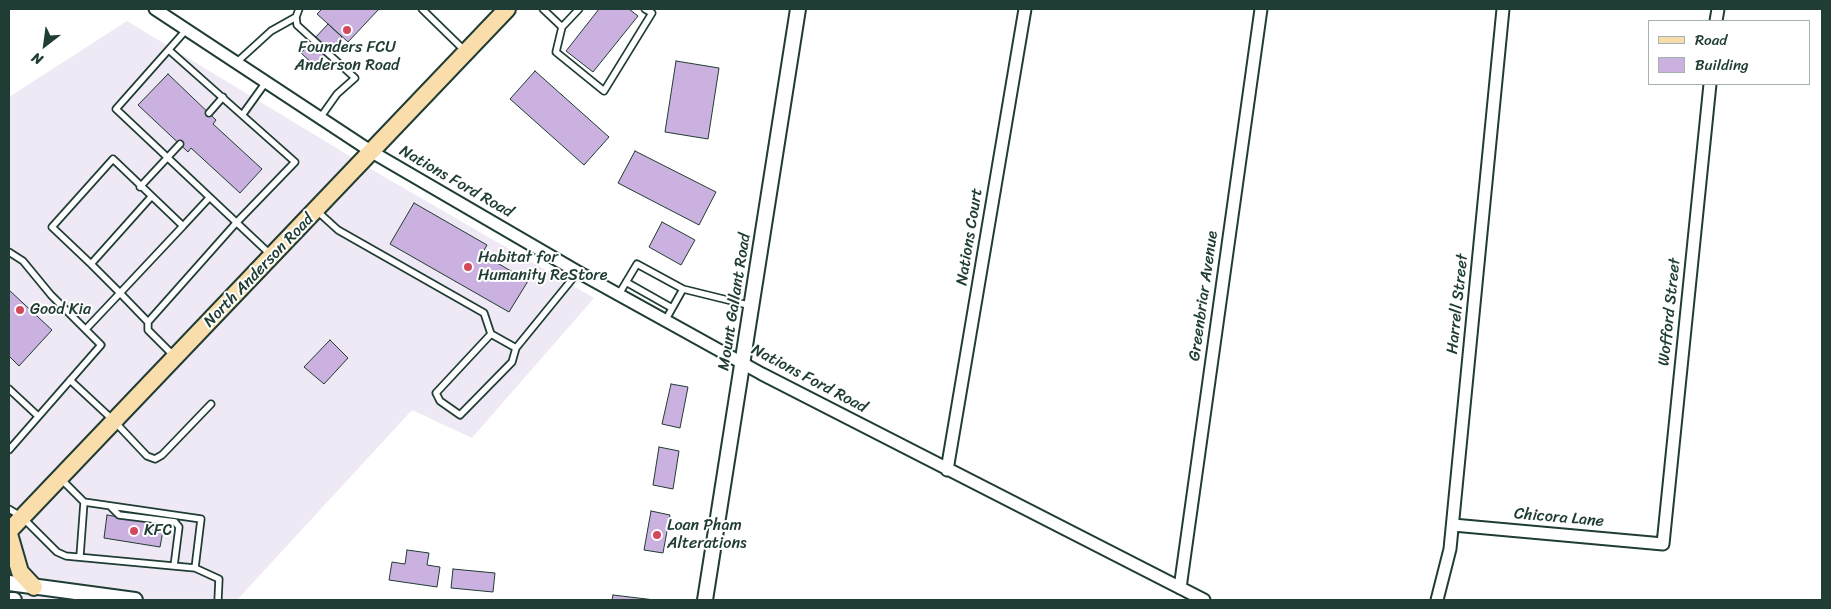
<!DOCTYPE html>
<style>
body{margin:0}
#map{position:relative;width:1831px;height:609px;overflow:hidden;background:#fff;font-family:Sriracha,sans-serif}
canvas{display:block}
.frame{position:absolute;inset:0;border:10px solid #1f3d34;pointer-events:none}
.legend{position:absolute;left:1648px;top:20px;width:162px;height:65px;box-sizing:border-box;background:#fff;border:1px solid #a5b1ae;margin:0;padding:6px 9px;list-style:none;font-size:15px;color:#1f3d34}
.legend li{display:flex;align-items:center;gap:10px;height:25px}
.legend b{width:25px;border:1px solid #a5b1ae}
.north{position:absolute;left:20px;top:20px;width:50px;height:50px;-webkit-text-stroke:4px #fff;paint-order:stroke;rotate:210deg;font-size:14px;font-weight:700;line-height:20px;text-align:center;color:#1f3d34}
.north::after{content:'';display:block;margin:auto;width:18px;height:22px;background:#1f3d34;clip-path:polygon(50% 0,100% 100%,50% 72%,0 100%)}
</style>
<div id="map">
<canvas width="1831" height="609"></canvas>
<div class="frame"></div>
<ul class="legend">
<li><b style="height:6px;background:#f9deab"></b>Road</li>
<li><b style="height:14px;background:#cab1df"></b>Building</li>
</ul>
<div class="north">N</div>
</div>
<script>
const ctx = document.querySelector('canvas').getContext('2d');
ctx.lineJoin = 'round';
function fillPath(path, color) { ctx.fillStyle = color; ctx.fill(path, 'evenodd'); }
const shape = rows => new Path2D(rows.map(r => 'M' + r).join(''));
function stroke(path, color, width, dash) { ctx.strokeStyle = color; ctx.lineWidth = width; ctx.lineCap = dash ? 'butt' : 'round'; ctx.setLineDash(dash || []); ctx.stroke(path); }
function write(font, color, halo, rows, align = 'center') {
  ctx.font = font + ' Sriracha,sans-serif'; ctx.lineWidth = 4; ctx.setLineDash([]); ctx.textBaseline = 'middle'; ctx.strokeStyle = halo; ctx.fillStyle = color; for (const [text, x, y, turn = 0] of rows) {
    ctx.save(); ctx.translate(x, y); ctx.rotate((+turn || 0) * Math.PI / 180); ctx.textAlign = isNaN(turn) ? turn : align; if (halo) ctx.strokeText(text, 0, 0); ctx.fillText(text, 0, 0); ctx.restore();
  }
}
fillPath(shape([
 [127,21,381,175,594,298,472,438,412,410,237,600,9,600,9,97]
]), '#efe8f5');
const building = shape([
 [322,9,379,9,348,42,317,14,322,9],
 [599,9,629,9,638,16,593,72,566,51,599,9],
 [328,24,342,37,315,66,301,53,328,24],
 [676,61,719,68,708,139,665,132,676,61],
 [535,71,609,137,584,165,510,99,535,71],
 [168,74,216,120,213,124,262,169,240,193,191,148,188,152,138,105,168,74],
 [635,151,716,192,699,225,618,183,635,151],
 [414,203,487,245,482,254,528,281,509,312,390,244,414,203],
 [662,222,695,240,681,265,649,247,662,222],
 [9,290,52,330,19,366,9,356,9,290],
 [330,340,348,358,324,384,304,367,330,340],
 [671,384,688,387,680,428,662,424,671,384],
 [659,447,679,451,673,489,653,485,659,447],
 [651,511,670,515,663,553,644,550,651,511],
 [107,515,164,525,160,547,104,538,107,515],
 [407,550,429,553,427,565,440,567,437,587,389,580,392,562,405,564,407,550],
 [453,569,495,573,493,592,451,588,453,569],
 [613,595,655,600,612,600,613,595]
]);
fillPath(building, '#cab1df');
stroke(building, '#1f3d34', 1);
const service = shape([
 [299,9,296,17,297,25,355,78,337,94,320,118],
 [422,9,465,51],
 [543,9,562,27],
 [579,9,562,27,556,52,604,91,652,13,645,9],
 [187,29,116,109,271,255],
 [237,62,271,31,296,17],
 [209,113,223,97],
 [243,114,266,82],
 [140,187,180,144],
 [316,210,338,230,484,313,491,334,516,348,578,272],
 [183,226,209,198],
 [9,252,23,261,51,295,101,345,9,450],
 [91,264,151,197],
 [626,282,672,308],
 [619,294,637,264,683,289,752,306],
 [665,321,683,289],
 [148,322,148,330,174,356],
 [86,329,120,293,183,226,113,159,52,227,91,264,120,293,148,322,236,223,295,162,170,51],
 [491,334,436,393,440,401,460,415,512,362,516,348],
 [70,380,114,421,147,456,155,459,162,455,211,404],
 [9,389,38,416],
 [61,479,84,502,201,519,195,568],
 [110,506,119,515,175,522,179,527,174,566],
 [9,509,22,517,57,552,66,556,195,568,219,579,218,600],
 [80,556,84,502]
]);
const minor = shape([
 [155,9,372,152,578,272,762,374,1204,600],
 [1716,21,1718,9],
 [947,470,1025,9],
 [1453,525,1663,544,1710,84],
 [1180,588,1261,9],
 [1437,600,1450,549,1503,9]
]);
const tertiary = shape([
 [9,583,135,600],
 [9,600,14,600],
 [705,600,798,9]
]);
const primary = shape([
 [9,531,507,9],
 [9,534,20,572,34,587]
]);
stroke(service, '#1f3d34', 9);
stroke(minor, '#1f3d34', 15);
stroke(tertiary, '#1f3d34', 18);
stroke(primary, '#1f3d34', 20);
stroke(service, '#fff', 5.5);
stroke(minor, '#fff', 11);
stroke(tertiary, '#fff', 14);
stroke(primary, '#f9deab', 16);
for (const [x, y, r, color] of [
 [347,30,5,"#d1495b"],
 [468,267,5,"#d1495b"],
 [20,310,5,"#d1495b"],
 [134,531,5,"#d1495b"],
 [657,535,5,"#d1495b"]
]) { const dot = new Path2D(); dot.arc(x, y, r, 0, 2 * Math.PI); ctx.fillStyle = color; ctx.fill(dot); stroke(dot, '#fff', 2); }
write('16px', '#1f3d34', '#fff', [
 ["Founders FCU",347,48,"center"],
 ["Anderson Road",347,66,"center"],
 ["Habitat for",478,258],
 ["Humanity ReStore",478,276],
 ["Good Kia",30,310],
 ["Loan Pham",667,526],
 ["Alterations",667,544],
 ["KFC",144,531]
], 'left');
write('16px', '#1f3d34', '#fff', [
 ["Nations Ford Road",456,182,30],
 ["Nations Court",970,237,-81],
 ["North Anderson Road",259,271,-46],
 ["Greenbriar Avenue",1204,296,-82],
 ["Mount Gallant Road",735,302,-81],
 ["Harrell Street",1458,304,-84],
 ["Wofford Street",1670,312,-84],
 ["Nations Ford Road",809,379,28],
 ["Chicora Lane",1559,518,5]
]);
</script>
